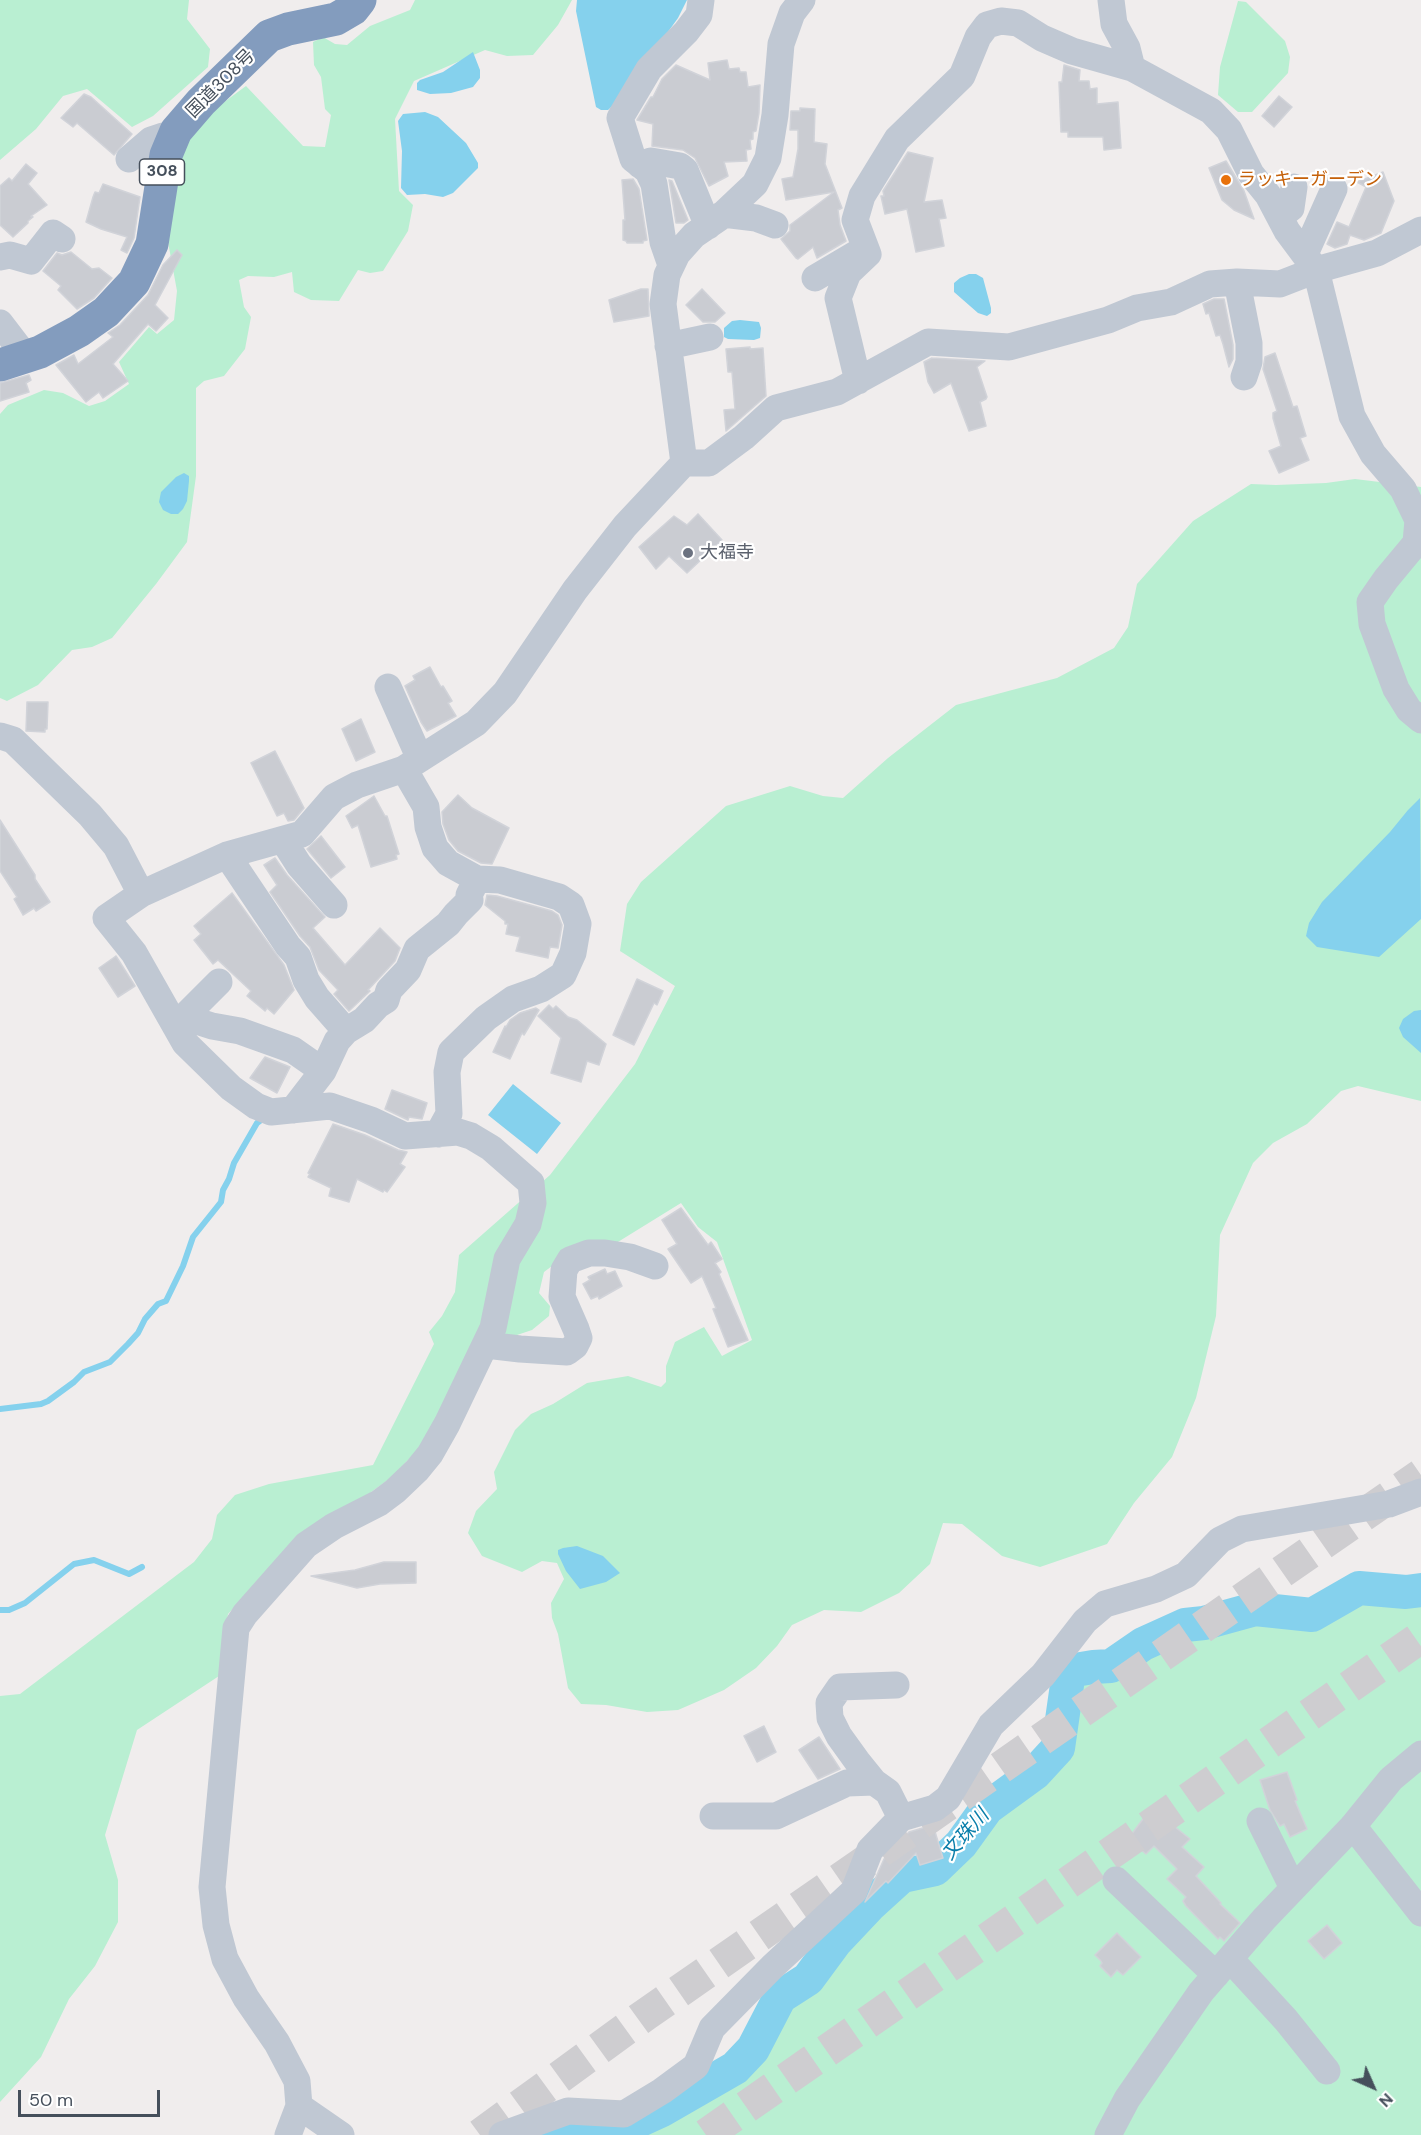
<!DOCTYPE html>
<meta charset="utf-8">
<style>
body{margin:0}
#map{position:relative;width:1421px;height:2135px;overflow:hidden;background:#f0eded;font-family:"DM Sans",sans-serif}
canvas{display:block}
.north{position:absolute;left:1343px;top:2057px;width:60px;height:60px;-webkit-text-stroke:4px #fff;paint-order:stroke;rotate:135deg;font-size:16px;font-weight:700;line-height:24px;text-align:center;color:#454f5b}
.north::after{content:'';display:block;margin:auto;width:21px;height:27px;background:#454f5b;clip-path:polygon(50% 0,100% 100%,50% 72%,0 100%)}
.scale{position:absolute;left:18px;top:2090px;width:142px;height:27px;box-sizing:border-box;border:3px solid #454f5b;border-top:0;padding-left:8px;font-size:18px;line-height:21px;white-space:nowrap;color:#454f5b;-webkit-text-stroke:4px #fff;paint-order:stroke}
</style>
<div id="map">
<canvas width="1421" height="2135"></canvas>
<div class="north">N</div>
<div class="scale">50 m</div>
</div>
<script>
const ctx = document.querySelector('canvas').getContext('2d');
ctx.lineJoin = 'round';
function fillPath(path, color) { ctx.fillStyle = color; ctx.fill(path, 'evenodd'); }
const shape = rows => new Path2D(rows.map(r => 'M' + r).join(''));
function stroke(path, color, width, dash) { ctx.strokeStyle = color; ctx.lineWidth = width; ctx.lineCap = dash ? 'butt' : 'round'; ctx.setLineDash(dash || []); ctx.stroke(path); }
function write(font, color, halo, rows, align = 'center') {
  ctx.font = font + ' "DM Sans","Noto Sans JP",sans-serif'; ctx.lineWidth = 4.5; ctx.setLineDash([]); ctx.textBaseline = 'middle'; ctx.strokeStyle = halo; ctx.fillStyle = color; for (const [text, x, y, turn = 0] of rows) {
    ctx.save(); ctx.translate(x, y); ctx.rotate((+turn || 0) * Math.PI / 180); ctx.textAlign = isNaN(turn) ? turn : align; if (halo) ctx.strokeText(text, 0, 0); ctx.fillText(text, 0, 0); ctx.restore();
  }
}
fillPath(shape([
 [0,0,189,0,187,19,210,49,208,67,153,116,132,127,87,89,63,96,36,129,0,160],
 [415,0,572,0,558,25,533,55,507,56,485,50,414,81,395,119,399,191,413,205,408,231,383,271,370,273,358,270,339,301,311,300,294,292,292,272,274,277,248,276,239,280,244,307,251,317,245,349,224,376,204,381,196,388,196,476,187,542,156,584,112,638,92,647,72,650,38,685,7,701,0,698,0,414,8,405,44,390,63,393,89,406,105,401,129,384,119,362,149,327,157,334,174,320,177,291,164,220,167,191,197,122,246,86,303,146,325,147,331,115,325,109,321,77,314,65,313,42,323,37,335,44,347,45,370,26,410,10],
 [1238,1,1246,2,1285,41,1290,57,1288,73,1252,112,1238,112,1218,95,1220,67],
 [1355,479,1421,487,1421,1101,1358,1086,1341,1091,1307,1124,1273,1143,1253,1163,1220,1235,1216,1316,1196,1398,1172,1457,1134,1503,1107,1544,1040,1567,1002,1556,962,1524,943,1523,930,1564,899,1593,861,1612,824,1610,792,1625,777,1646,756,1668,724,1690,678,1710,647,1712,606,1705,581,1704,568,1688,558,1634,552,1618,551,1603,564,1579,557,1563,542,1561,522,1572,482,1556,468,1533,476,1511,497,1489,494,1472,515,1430,531,1414,553,1404,587,1383,628,1376,661,1387,666,1382,666,1366,675,1342,704,1327,722,1356,752,1340,717,1242,698,1227,681,1203,613,1245,556,1263,544,1272,539,1293,550,1306,549,1316,532,1330,511,1337,427,1440,392,1477,281,1557,228,1614,219,1676,137,1730,105,1835,118,1880,118,1922,95,1966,69,1999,41,2057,0,2102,0,1696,20,1694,194,1562,212,1539,217,1515,235,1495,269,1484,373,1465,434,1344,429,1332,442,1316,455,1292,459,1255,550,1175,635,1064,675,986,620,951,627,904,641,882,726,806,790,786,823,796,843,798,888,758,956,705,1057,678,1114,648,1128,627,1137,584,1193,521,1251,484,1276,485,1326,483],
 [1421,1577,1421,2135,628,2135,695,2096,738,2075,760,2052,784,2000,810,1986,858,1922,882,1898,906,1880,929,1876,940,1867,992,1809,1039,1774,1060,1750,1072,1677,1115,1669,1147,1648,1187,1631,1209,1632,1251,1614,1312,1622,1360,1595]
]), '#b9efd2');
fillPath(shape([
 [577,0,687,0,678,18,619,100,608,110,601,110,596,107,576,11],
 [473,52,480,70,480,78,473,87,451,93,430,94,417,90,417,83,420,80,443,72],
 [425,112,438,117,466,143,478,163,478,168,453,193,443,197,425,194,407,195,401,188,402,151,398,121,403,114],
 [969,274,976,274,983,278,991,308,991,313,987,316,978,313,954,292,954,283,960,278],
 [740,320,759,322,761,328,760,338,754,340,728,339,724,337,724,328,732,321],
 [184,473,189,476,189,481,187,501,183,509,178,514,171,514,163,510,159,502,161,492,176,477],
 [1420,798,1421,919,1379,957,1317,947,1306,936,1309,923,1322,902,1390,832,1408,810],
 [1421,1010,1421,1053,1403,1037,1399,1028,1403,1019,1414,1011],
 [513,1084,561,1123,537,1154,488,1115],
 [577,1546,603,1556,620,1573,606,1582,580,1589,566,1571,558,1554,558,1550,563,1548]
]), '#85d1ed');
stroke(shape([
 [0,1409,41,1404,48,1401,74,1382,84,1372,110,1362,128,1344,138,1333,145,1319,158,1304,166,1301,183,1266,193,1237,221,1202,223,1190,229,1179,234,1163,257,1123,265,1117],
 [0,1610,9,1610,25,1603,74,1564,94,1560,129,1574,142,1567]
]), '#85d1ed', 6);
stroke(shape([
 [548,2135,573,2126,621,2129,662,2110,735,2068,753,2049,780,1997,808,1979,836,1941,869,1906,902,1876,935,1869,961,1844,987,1808,1035,1773,1058,1748,1069,1671,1093,1667,1111,1666,1143,1644,1185,1625,1204,1623,1255,1609,1312,1615,1359,1588,1406,1592,1421,1590]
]), '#85d1ed', 34);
const building = shape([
 [727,60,729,69,739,68,740,72,746,72,748,87,760,85,759,113,756,131,753,132,753,139,750,140,751,149,746,150,747,161,724,162,728,176,709,186,695,158,683,150,652,146,653,124,637,120,651,97,653,97,662,79,676,65,710,80,708,63,727,60],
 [1064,65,1080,70,1079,81,1089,81,1090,89,1097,88,1097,104,1118,102,1121,148,1104,150,1103,137,1068,137,1068,132,1061,132,1059,82,1062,82,1064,65],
 [84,94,91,97,132,134,114,155,77,123,73,127,61,118,84,94],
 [1279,96,1292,107,1274,127,1262,116,1279,96],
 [800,108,815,109,814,142,827,144,825,164,842,208,838,210,840,225,846,241,817,258,813,247,798,259,796,258,781,239,790,231,790,225,834,192,786,200,782,179,793,177,798,149,798,130,790,130,791,111,800,111,800,108],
 [908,152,933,158,924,202,942,200,946,218,939,219,944,246,916,252,907,209,885,214,881,196,884,196,883,191,908,152],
 [1226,161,1244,191,1254,219,1234,210,1222,200,1209,168,1226,161],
 [26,164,37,173,28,184,47,205,31,216,33,217,28,221,28,223,13,237,0,225,0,186,9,178,12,181,26,164],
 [1383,172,1394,201,1381,233,1364,240,1350,235,1347,244,1335,248,1327,244,1337,222,1349,227,1366,187,1357,182,1383,172],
 [633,179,639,189,647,240,643,241,643,243,627,243,626,241,623,240,623,220,625,220,622,180,633,179],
 [669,180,672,181,688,220,684,223,676,223,669,180],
 [103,184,140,197,134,238,127,253,121,250,127,237,101,229,86,222,93,197,95,192,99,193,103,184],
 [177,250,182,255,155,305,168,318,156,331,148,324,113,364,128,381,103,398,99,392,86,402,56,365,74,355,78,364,113,337,108,333,120,325,148,295,163,265,177,250],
 [71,252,92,269,99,268,112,278,94,298,77,309,58,290,61,286,43,271,57,253,62,255,71,252],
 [641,289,648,289,649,316,614,322,609,300,641,289],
 [702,289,725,313,715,322,703,322,686,305,702,289],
 [1214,299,1224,299,1233,345,1233,359,1229,367,1223,344,1220,335,1216,336,1209,313,1206,314,1203,304,1214,299],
 [750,347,750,349,763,348,766,396,726,431,724,410,735,409,732,372,728,372,726,349,750,347],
 [1275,353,1293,407,1297,406,1306,436,1300,438,1309,460,1279,473,1269,451,1281,446,1273,418,1273,413,1277,411,1263,369,1265,357,1275,353],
 [932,358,985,361,977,367,987,397,986,399,980,402,986,426,969,431,951,383,934,393,928,382,924,362,932,358],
 [29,375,31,380,26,383,29,392,0,401,0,383,29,375],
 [698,514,722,540,687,573,669,556,656,569,639,547,674,516,687,525,698,514],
 [430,667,441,687,443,686,452,701,448,703,456,716,427,731,421,722,405,686,415,680,413,676,430,667],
 [27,702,48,702,47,729,45,729,45,732,26,731,27,702],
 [361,719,375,752,356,761,342,729,361,719],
 [275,751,304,808,294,820,288,821,284,813,277,816,251,763,275,751],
 [458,795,472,808,509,828,492,864,481,863,458,851,449,840,443,824,442,812,458,795],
 [374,796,385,816,387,816,399,854,396,855,397,859,371,867,358,825,352,828,346,816,374,796],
 [0,820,35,875,35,879,50,902,36,911,34,908,23,915,14,899,17,897,0,871,0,820],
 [321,836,345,867,331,878,307,849,321,836],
 [275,858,287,875,325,917,313,928,345,965,380,928,400,948,395,961,368,990,370,991,349,1011,334,994,338,990,319,970,310,947,300,936,270,892,277,885,264,865,275,858],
 [232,893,284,965,294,990,274,1014,267,1008,265,1011,247,996,251,991,218,960,213,964,194,940,201,934,194,926,232,893],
 [487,895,497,896,552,911,558,915,562,925,558,948,550,947,548,958,516,951,520,937,506,934,508,924,505,924,505,921,485,905,487,895],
 [116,956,135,986,118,997,99,968,116,956],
 [637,979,663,991,657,1005,654,1003,634,1045,613,1035,637,979],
 [549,1005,553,1009,556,1006,568,1017,577,1020,606,1044,599,1065,587,1061,581,1082,551,1073,561,1038,538,1016,549,1005],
 [536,1008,539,1010,524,1035,522,1033,510,1059,493,1052,505,1026,506,1027,510,1020,520,1013,536,1008],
 [265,1057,290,1067,277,1093,250,1078,265,1057],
 [392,1090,427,1103,422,1119,409,1117,408,1120,385,1109,392,1090],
 [333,1124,365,1135,398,1150,407,1152,400,1164,405,1167,387,1192,384,1190,383,1192,357,1179,349,1202,329,1196,331,1188,308,1177,310,1174,308,1173,333,1124],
 [681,1208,708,1245,711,1242,722,1259,715,1263,721,1272,719,1274,748,1340,728,1347,713,1309,716,1308,702,1276,691,1283,668,1249,677,1244,662,1220,681,1208],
 [605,1269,607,1274,615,1271,622,1286,599,1299,598,1296,591,1299,583,1284,590,1280,588,1277,605,1269],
 [384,1562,416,1562,416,1583,380,1584,357,1588,311,1576,355,1570,384,1562],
 [764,1726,776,1752,757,1762,744,1736,764,1726],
 [819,1737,840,1769,818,1779,799,1750,819,1737],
 [1287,1772,1297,1800,1295,1801,1307,1829,1290,1837,1284,1824,1280,1826,1270,1810,1260,1780,1287,1772],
 [1154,1810,1190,1839,1182,1847,1204,1867,1196,1876,1221,1903,1220,1904,1240,1923,1224,1941,1220,1937,1218,1939,1186,1906,1183,1901,1186,1897,1167,1879,1177,1869,1154,1846,1146,1854,1128,1839,1149,1811,1152,1813,1154,1810],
 [933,1825,943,1858,920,1865,916,1853,888,1883,886,1881,865,1902,884,1859,909,1832,933,1825],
 [1327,1925,1342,1943,1324,1959,1308,1941,1327,1925],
 [1117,1933,1141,1957,1123,1975,1117,1970,1111,1977,1100,1966,1102,1963,1101,1961,1095,1955,1117,1933]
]);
fillPath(building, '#caccd2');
stroke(building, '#d1d3d9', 1.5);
stroke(shape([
 [480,2135,645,2015,1421,1475],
 [706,2135,1421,1637]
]), '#cecdd0', 33, [33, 16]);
stroke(shape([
 [1111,0,1114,24,1127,48,1132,68,1211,111,1229,130,1251,174,1268,195,1287,231,1316,270,1352,416,1373,454,1403,489,1418,520,1416,543,1386,579,1370,602,1372,624,1396,689,1409,710,1421,720],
 [129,159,151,140,163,136,173,137],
 [640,165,651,161,680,166,685,170,708,226],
 [723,214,756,218,775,225],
 [1281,216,1291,208,1294,187],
 [1305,254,1334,189],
 [0,257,10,255,31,261,53,233,62,239],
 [671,265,663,242,654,184,648,171,633,159,620,118,649,69,686,32,699,15,701,0],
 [815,278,859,252],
 [1237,282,1249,343,1249,362,1244,377],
 [0,323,26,357],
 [668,346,710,337],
 [858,381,838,298,848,273,868,254,855,220,862,196,897,139,962,76,978,37,987,25,1001,21,1018,23,1042,38,1072,51,1132,68],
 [684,463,663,304,667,275,677,254,694,235,719,218,755,184,768,158,775,115,781,44,792,13,802,0],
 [388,687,420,759],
 [0,736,13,740,90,815,116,846,141,894],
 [404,769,426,807,428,827,435,848,448,863,477,879,500,880,559,897,571,905,578,924,573,953,563,975,541,989,513,999,486,1018,451,1052,447,1072,449,1114,438,1134],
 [283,840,299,865,334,905],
 [227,855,288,946,298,957,306,980,317,998,346,1031],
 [184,1017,219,982],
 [173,1022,184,1017,212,1026,240,1031,293,1050,323,1071],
 [293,1110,323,1071,337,1041,346,1031,364,1020,378,1005,386,1000,389,990,408,970,417,949,448,924,456,914,470,900,469,895,477,879],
 [486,1345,520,1349,567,1352,575,1346,579,1338,576,1329,562,1297,564,1270,570,1260,589,1253,605,1253,630,1257,655,1266],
 [874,1782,857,1761,839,1736,830,1718,829,1703,840,1687,896,1685],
 [713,1816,776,1816,847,1783,874,1782,888,1792,901,1818],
 [1260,1821,1293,1888],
 [1353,1826,1421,1913],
 [1116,1880,1216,1975],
 [1230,1959,1286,2020,1327,2071],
 [299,2106,341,2135],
 [288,2135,299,2106,297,2081,277,2043,246,1998,225,1959,216,1925,212,1887,236,1628,245,1614,306,1545,334,1526,379,1503,395,1491,417,1470,430,1454,447,1424,493,1328,507,1259,528,1224,533,1203,531,1183,491,1148,471,1136,458,1132,405,1136,371,1120,330,1106,271,1112,256,1106,231,1088,185,1043,134,953,106,918,141,894,227,855,302,834,334,797,357,785,404,769,476,723,505,693,575,590,625,526,684,463,709,463,744,437,776,408,837,392,928,342,1009,347,1108,320,1137,308,1171,302,1210,284,1237,282,1280,284,1316,270,1377,253,1421,230],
 [502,2135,568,2111,624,2114,662,2091,696,2066,712,2028,772,1967,854,1891,870,1850,901,1818,935,1808,948,1798,991,1725,1043,1675,1085,1621,1105,1604,1156,1589,1186,1575,1220,1540,1242,1529,1389,1504,1421,1492],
 [1108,2135,1127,2099,1201,1992,1264,1919,1353,1826,1391,1779,1421,1754]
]), '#c0c8d3', 27);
stroke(shape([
 [0,365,40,352,79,331,106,312,134,282,152,244,166,155,176,131,201,102,269,36,288,29,336,19,353,9,360,0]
]), '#839cbe', 33);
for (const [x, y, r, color] of [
 [1226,180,6,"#e8710a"],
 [688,553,6,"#6b7280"]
]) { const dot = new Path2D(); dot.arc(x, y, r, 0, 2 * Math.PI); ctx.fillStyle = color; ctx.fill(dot); stroke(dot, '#fff', 2); }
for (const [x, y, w] of [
 [162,172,45]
]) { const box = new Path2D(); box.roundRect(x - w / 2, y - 13, w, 26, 4.5); ctx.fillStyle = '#fff'; ctx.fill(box); stroke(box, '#454f5b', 1.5); }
write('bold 16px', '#454f5b', null, [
 ["308",162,172]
]);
write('18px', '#454f5b', '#fff', [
 ["国道308号",221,84,-45]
]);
write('18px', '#c56008', '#fff', [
 ["ラッキーガーデン",1238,180]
], 'left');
write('18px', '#5b616d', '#fff', [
 ["大福寺",700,553]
], 'left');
write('italic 20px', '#097eaa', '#fff', [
 ["文珠川",966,1835,-49]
]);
</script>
